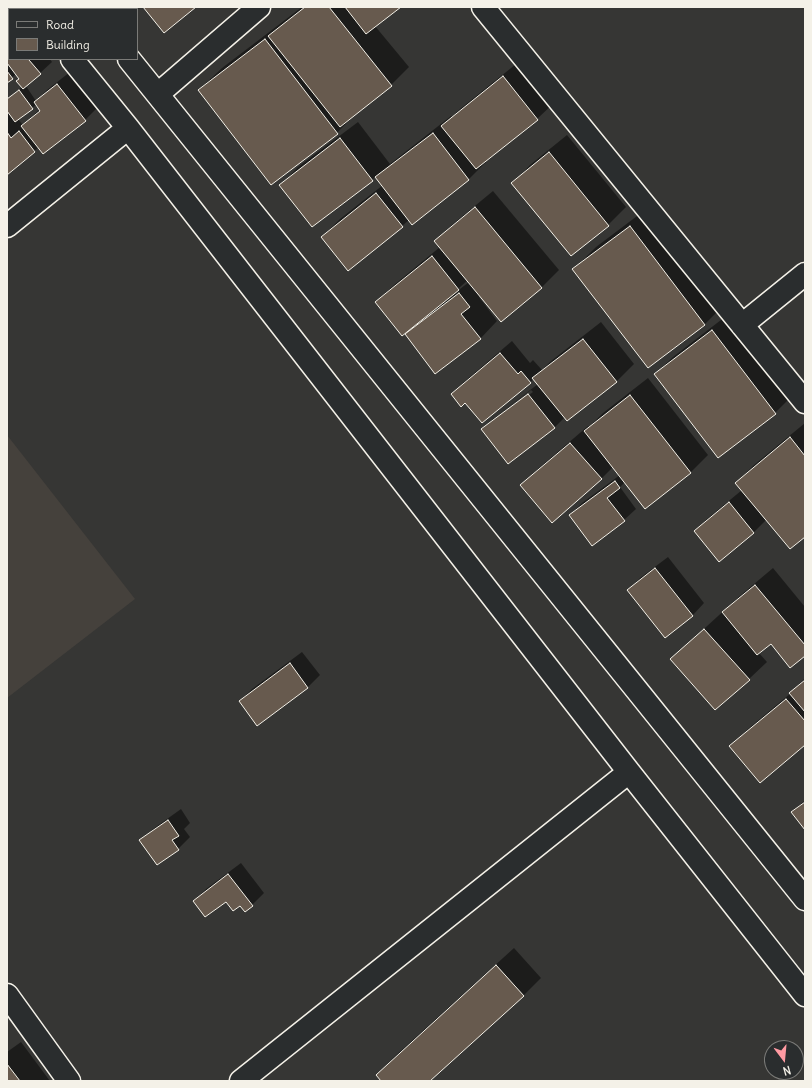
<!DOCTYPE html>
<style>
body{margin:0}
#map{position:relative;width:812px;height:1088px;overflow:hidden;background:#363634;font-family:Delius,sans-serif}
canvas{display:block}
.frame{position:absolute;inset:0;border:8px solid #f4f1e8;pointer-events:none}
.legend{position:absolute;left:8px;top:8px;width:130px;height:52px;box-sizing:border-box;background:#2a2d2e;border:1px solid #7b7b78;margin:0;padding:5px 7px;list-style:none;font-size:12px;color:#f4f1e8}
.legend li{display:flex;align-items:center;gap:8px;height:20px}
.legend b{width:20px;border:1px solid #7b7b78}
.north{position:absolute;left:764px;top:1040px;width:40px;height:40px;box-sizing:border-box;background:#2a2d2e;border:1px solid #7b7b78;border-radius:50%;rotate:164deg;font-size:11px;font-weight:700;line-height:16px;text-align:center;color:#f4f1e8}
.north::after{content:'';display:block;margin:auto;width:14px;height:18px;background:#ff9aa2;clip-path:polygon(50% 0,100% 100%,50% 72%,0 100%)}
</style>
<div id="map">
<canvas width="812" height="1088"></canvas>
<div class="frame"></div>
<ul class="legend">
<li><b style="height:5px;background:#2a2d2e"></b>Road</li>
<li><b style="height:11px;background:#675a4e"></b>Building</li>
</ul>
<div class="north">N</div>
</div>
<script>
const ctx = document.querySelector('canvas').getContext('2d');
ctx.lineJoin = 'round';
function fillPath(path, color) { ctx.fillStyle = color; ctx.fill(path, 'evenodd'); }
const shape = rows => new Path2D(rows.map(r => 'M' + r).join(''));
function stroke(path, color, width, dash) { ctx.strokeStyle = color; ctx.lineWidth = width; ctx.lineCap = dash ? 'butt' : 'round'; ctx.setLineDash(dash || []); ctx.stroke(path); }
fillPath(shape([
 [7,435,135,599,7,698]
]), '#45413c');
fillPath(shape([
 [302,7,400,7,375,26,409,67,391,85,359,110,337,133,199,90,222,68],
 [7,19,9,21,9,24,7,26],
 [9,34,9,59,50,59,52,62,26,86,36,101,47,90,70,72,97,108,85,120,43,152,39,147,7,174,7,99,22,87,21,79,16,74,7,82,7,35],
 [37,104,40,109,23,125,18,119],
 [521,60,555,102,537,119,485,161,486,162,469,179,412,223,409,220,402,226,322,237,340,219,383,185,376,176,372,180,281,185,298,167,358,122,390,164,451,116,452,117,460,109],
 [567,135,626,207,608,225,571,255,513,183,530,165],
 [493,191,559,270,542,287,502,320,481,295,479,297,497,321,480,339,406,334,414,326,413,325,376,302,394,285,440,247,435,241,453,224],
 [468,280,469,282,460,289,459,288],
 [653,204,727,302,705,324,648,367,574,269,596,247],
 [730,313,793,395,775,413,718,457,655,374,673,357],
 [601,322,634,364,617,381,567,420,565,417,554,428,483,430,494,418,538,384,534,379,482,422,465,402,452,394,464,382,512,341,530,363,533,360,542,370,551,361],
 [531,390,533,392,494,421,494,418],
 [648,378,708,455,691,472,645,507,625,482,620,487,636,509,624,520,570,515,582,503,620,475,613,467,601,479,521,485,539,468,588,426,589,427,603,413],
 [805,423,805,536,767,519,754,532,719,561,695,531,707,519,742,490,736,483,754,465],
 [668,557,704,603,693,615,666,636,629,590,640,578],
 [773,568,805,607,805,655,771,642,759,653,767,662,749,679,671,659,741,595],
 [302,652,320,675,308,687,258,724,240,701,252,689],
 [805,678,805,744,730,747,748,729,791,693],
 [805,800,805,829,793,812],
 [181,809,190,823,184,829,190,837,178,849,157,864,141,841,153,829],
 [241,863,264,893,252,905,241,904,226,900,194,901,206,889],
 [514,948,541,978,524,995,429,1081,382,1081,377,1075,394,1057],
 [21,1042,50,1081,7,1081,7,1052]
]), '#0007');
const building = shape([
 [143,7,196,7,164,33,143,7],
 [305,7,329,7,392,86,340,127,268,36,305,7],
 [345,7,401,7,366,34,345,7],
 [7,36,9,38,9,59,30,59,29,60,41,74,23,89,16,81,19,79,7,63,7,36],
 [265,39,338,134,271,185,198,90,265,39],
 [7,71,13,79,7,83,7,71],
 [503,76,538,120,476,169,441,126,503,76],
 [57,84,86,121,43,154,21,126,40,111,34,102,57,84],
 [19,90,33,109,15,122,7,111,7,99,19,90],
 [19,131,35,152,7,175,7,132,11,138,19,131],
 [433,133,469,180,412,225,375,177,433,133],
 [340,138,373,181,312,227,279,185,340,138],
 [549,152,609,226,571,256,511,183,549,152],
 [376,193,403,227,348,271,321,237,376,193],
 [475,207,542,288,501,322,434,241,475,207],
 [630,226,705,325,648,368,572,269,630,226],
 [432,256,459,290,402,336,375,302,432,256],
 [459,293,470,307,461,314,481,339,435,374,405,334,459,293],
 [712,330,776,414,718,458,654,374,712,330],
 [583,339,617,382,567,421,532,378,583,339],
 [500,353,518,374,521,371,531,383,482,423,465,403,461,407,451,394,500,353],
 [528,394,555,428,508,464,481,429,528,394],
 [630,395,691,473,645,509,584,431,630,395],
 [790,437,805,456,805,537,790,549,735,483,790,437],
 [570,443,602,479,552,523,520,485,570,443],
 [615,481,620,488,607,498,625,521,592,546,569,515,615,481],
 [729,502,754,533,719,562,694,531,729,502],
 [655,568,693,616,665,638,627,590,655,568],
 [755,585,805,645,805,656,790,668,771,644,757,655,722,612,755,585],
 [704,629,750,680,715,710,670,659,704,629],
 [290,663,308,688,257,726,239,701,290,663],
 [805,680,805,712,789,693,805,680],
 [786,699,805,721,805,745,760,783,729,746,786,699],
 [805,802,805,830,791,812,805,802],
 [168,820,179,836,172,840,179,850,157,865,139,840,168,820],
 [228,874,253,906,245,912,240,906,233,911,226,902,205,917,193,901,228,874],
 [496,965,524,996,430,1081,381,1081,376,1075,496,965],
 [7,1064,20,1081,7,1081,7,1064]
]);
fillPath(building, '#675a4e');
stroke(building, '#f4f1e8', 1);
const minor = shape([
 [31,7,32,9],
 [87,7,89,9],
 [483,7,805,402],
 [72,59,128,128,629,772,805,995],
 [129,59,805,899],
 [158,94,259,7],
 [7,226,128,128],
 [742,325,805,274],
 [7,995,69,1081],
 [241,1081,629,772]
]);
stroke(minor, '#f4f1e8', 25);
stroke(minor, '#2a2d2e', 22);
</script>
